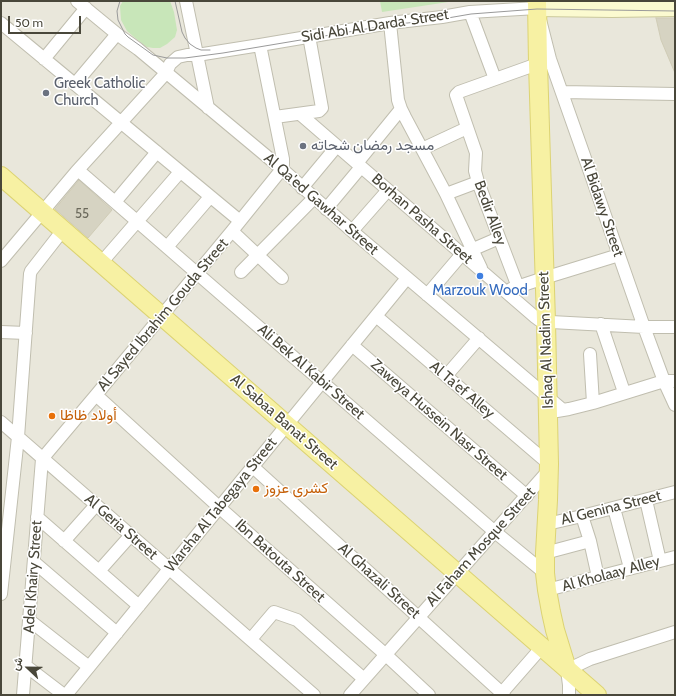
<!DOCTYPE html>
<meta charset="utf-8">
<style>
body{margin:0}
#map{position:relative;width:676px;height:696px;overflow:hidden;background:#f5f4ec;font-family:Cabin,Vazirmatn,sans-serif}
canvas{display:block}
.frame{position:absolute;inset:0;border:2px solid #49473a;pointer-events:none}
.north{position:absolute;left:8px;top:648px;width:40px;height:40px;-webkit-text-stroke:3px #fff;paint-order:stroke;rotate:292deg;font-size:11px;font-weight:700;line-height:16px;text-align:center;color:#49473a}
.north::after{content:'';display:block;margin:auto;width:14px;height:18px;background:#49473a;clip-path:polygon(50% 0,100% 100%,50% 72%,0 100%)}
.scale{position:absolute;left:8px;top:16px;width:73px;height:18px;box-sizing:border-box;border:2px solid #49473a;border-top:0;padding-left:5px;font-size:12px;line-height:14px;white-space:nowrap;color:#49473a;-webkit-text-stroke:3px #fff;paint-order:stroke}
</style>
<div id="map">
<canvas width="676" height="696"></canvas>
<div class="frame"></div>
<div class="north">ش</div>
<div class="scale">50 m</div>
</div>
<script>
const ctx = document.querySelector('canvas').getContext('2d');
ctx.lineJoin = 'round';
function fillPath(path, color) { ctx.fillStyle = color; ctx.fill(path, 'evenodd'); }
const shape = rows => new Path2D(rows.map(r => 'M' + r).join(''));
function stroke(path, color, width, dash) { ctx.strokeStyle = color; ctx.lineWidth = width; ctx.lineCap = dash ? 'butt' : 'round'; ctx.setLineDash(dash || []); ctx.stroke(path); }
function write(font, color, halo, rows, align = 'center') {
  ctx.font = font + ' Cabin,Vazirmatn,sans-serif'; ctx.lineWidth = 3; ctx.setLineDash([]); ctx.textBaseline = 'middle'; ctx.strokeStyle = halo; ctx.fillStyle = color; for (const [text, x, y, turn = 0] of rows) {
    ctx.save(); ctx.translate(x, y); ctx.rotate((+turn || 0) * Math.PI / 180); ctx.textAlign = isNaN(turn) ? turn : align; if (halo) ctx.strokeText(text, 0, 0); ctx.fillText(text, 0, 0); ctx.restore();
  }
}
fillPath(shape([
 [1,1,675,1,675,695,1,695]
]), '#e9e7db');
fillPath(shape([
 [123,1,170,1,174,12,177,30,175,37,167,44,160,48,153,48,147,47,140,42,127,31,121,20,120,6],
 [380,1,455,1,382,12]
]), '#c8e6b9');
const building = shape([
 [656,18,675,18,675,73,661,40,656,18],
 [79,180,112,210,88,238,55,209,79,180]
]);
fillPath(building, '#d6d3c2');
stroke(building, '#d0ccb6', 1);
const street = shape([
 [77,1,117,34,138,49,282,169,352,231,563,410],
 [186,1,208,108],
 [470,12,495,79],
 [1,23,240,221],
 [390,23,398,100,401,109,405,117,446,194,481,268],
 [44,59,86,8],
 [75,84,117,34],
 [562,92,675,94],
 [300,114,535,317,539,320,551,322,644,327,675,327],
 [275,117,319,111,322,108,309,36],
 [422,149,467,128],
 [357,163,401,109],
 [78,170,495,532,545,573],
 [302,188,337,146],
 [446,194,478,182],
 [115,202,157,152],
 [326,209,361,167],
 [232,231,282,278],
 [352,231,388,190],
 [167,247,210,197],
 [1,261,76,172,166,73,170,64,178,57,187,55,197,55,260,45,390,23,442,17,470,12,537,8,550,59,592,178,644,327,664,381,675,405],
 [101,263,180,172],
 [241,272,314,198],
 [518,287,478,182,475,171,476,153,456,95,459,92,543,62],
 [511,289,544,278,619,255],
 [427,295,462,254,499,238],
 [376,316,549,464],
 [601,324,624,392],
 [1,332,26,333],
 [352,345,527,496],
 [590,354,593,403],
 [446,376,479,338],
 [96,395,220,508,386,655,429,695],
 [557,411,569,409,593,403,664,381,675,381],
 [1,422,314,695],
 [253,467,504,695],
 [646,500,660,561],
 [614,508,630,568],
 [582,516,590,541,598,577],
 [37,517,139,606],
 [547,524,582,516,675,492],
 [64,541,96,505],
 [545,553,590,541],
 [34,562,117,633],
 [99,571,131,535],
 [547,590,675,557],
 [1,594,18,437,30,274,31,271,63,230],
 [29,620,89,667],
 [251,639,274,612,297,620,364,679],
 [26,666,64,695],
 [23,695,42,459,96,395,232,231,282,169,283,164,283,159,260,45],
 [66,695,407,278],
 [350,695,549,470],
 [500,695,542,647],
 [569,695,569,685,567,670,590,659,675,632]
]);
const secondary = shape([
 [537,8,612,9,675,8]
]);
const primary = shape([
 [537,1,538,64,546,321,549,464,548,500,545,553,545,573,547,590,551,612,555,630,567,669],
 [1,176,597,695]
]);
stroke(street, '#c0beaf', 14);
stroke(secondary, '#cbc99c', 18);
stroke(primary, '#dcd373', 20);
stroke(street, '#fff', 12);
stroke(secondary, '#fbfad0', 16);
stroke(primary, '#f7f1a3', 18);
stroke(shape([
 [120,1,117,11,118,20,125,34,128,37,153,55,167,58,185,58,223,53,390,25,442,19,471,14,537,9,675,11],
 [175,1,182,32,185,38,190,44,196,48,201,50,210,50]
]), '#9a9a9a', 1);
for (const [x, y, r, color] of [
 [46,93,4,"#6b7280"],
 [303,146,4,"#6b7280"],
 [480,276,4,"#3f7fe0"],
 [52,416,4,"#e8710a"],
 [256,489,4,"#e8710a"]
]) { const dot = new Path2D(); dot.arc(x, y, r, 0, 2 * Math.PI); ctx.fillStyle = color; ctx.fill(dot); stroke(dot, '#fff', 1.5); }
write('13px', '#6c6a5c', null, [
 ["55",82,214]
]);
write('15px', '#49473a', '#fff', [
 ["Sidi Abi Al Darda' Street",375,26,-9],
 ["Al Qa'ed Gawhar Street",321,204,41],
 ["Al Bidawy Street",602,207,71],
 ["Bedir Alley",490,213,70],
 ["Borhan Pasha Street",422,219,41],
 ["Al Sayed Ibrahim Gouda Street",163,315,-50],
 ["Ishaq Al Nadim Street",546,340,-92],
 ["Ali Bek Al Kabir Street",311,372,41],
 ["Al Ta'ef Alley",462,390,40],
 ["Zaweya Hussein Nasr Street",439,420,41],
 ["Al Sabaa Banat Street",284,422,41],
 ["Warsha Al Tabegaya Street",221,505,-51],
 ["Al Genina Street",611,508,-14],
 ["Al Geria Street",121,527,41],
 ["Al Faham Mosque Street",481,547,-48],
 ["Ibn Batouta Street",280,561,42],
 ["Al Kholaay Alley",611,574,-15],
 ["Adel Khairy Street",33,577,-86],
 ["Al Ghazali Street",379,581,42]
]);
write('15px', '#5b616d', '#fff', [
 ["Greek Catholic",54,84],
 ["Church",54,101],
 ["مسجد رمضان شحاته",311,146]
], 'left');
write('15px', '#366cbe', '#fff', [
 ["Marzouk Wood",480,291]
]);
write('15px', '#c56008', '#fff', [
 ["أولاد ظاظا",60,416],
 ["كشرى عزوز",264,489]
], 'left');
</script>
